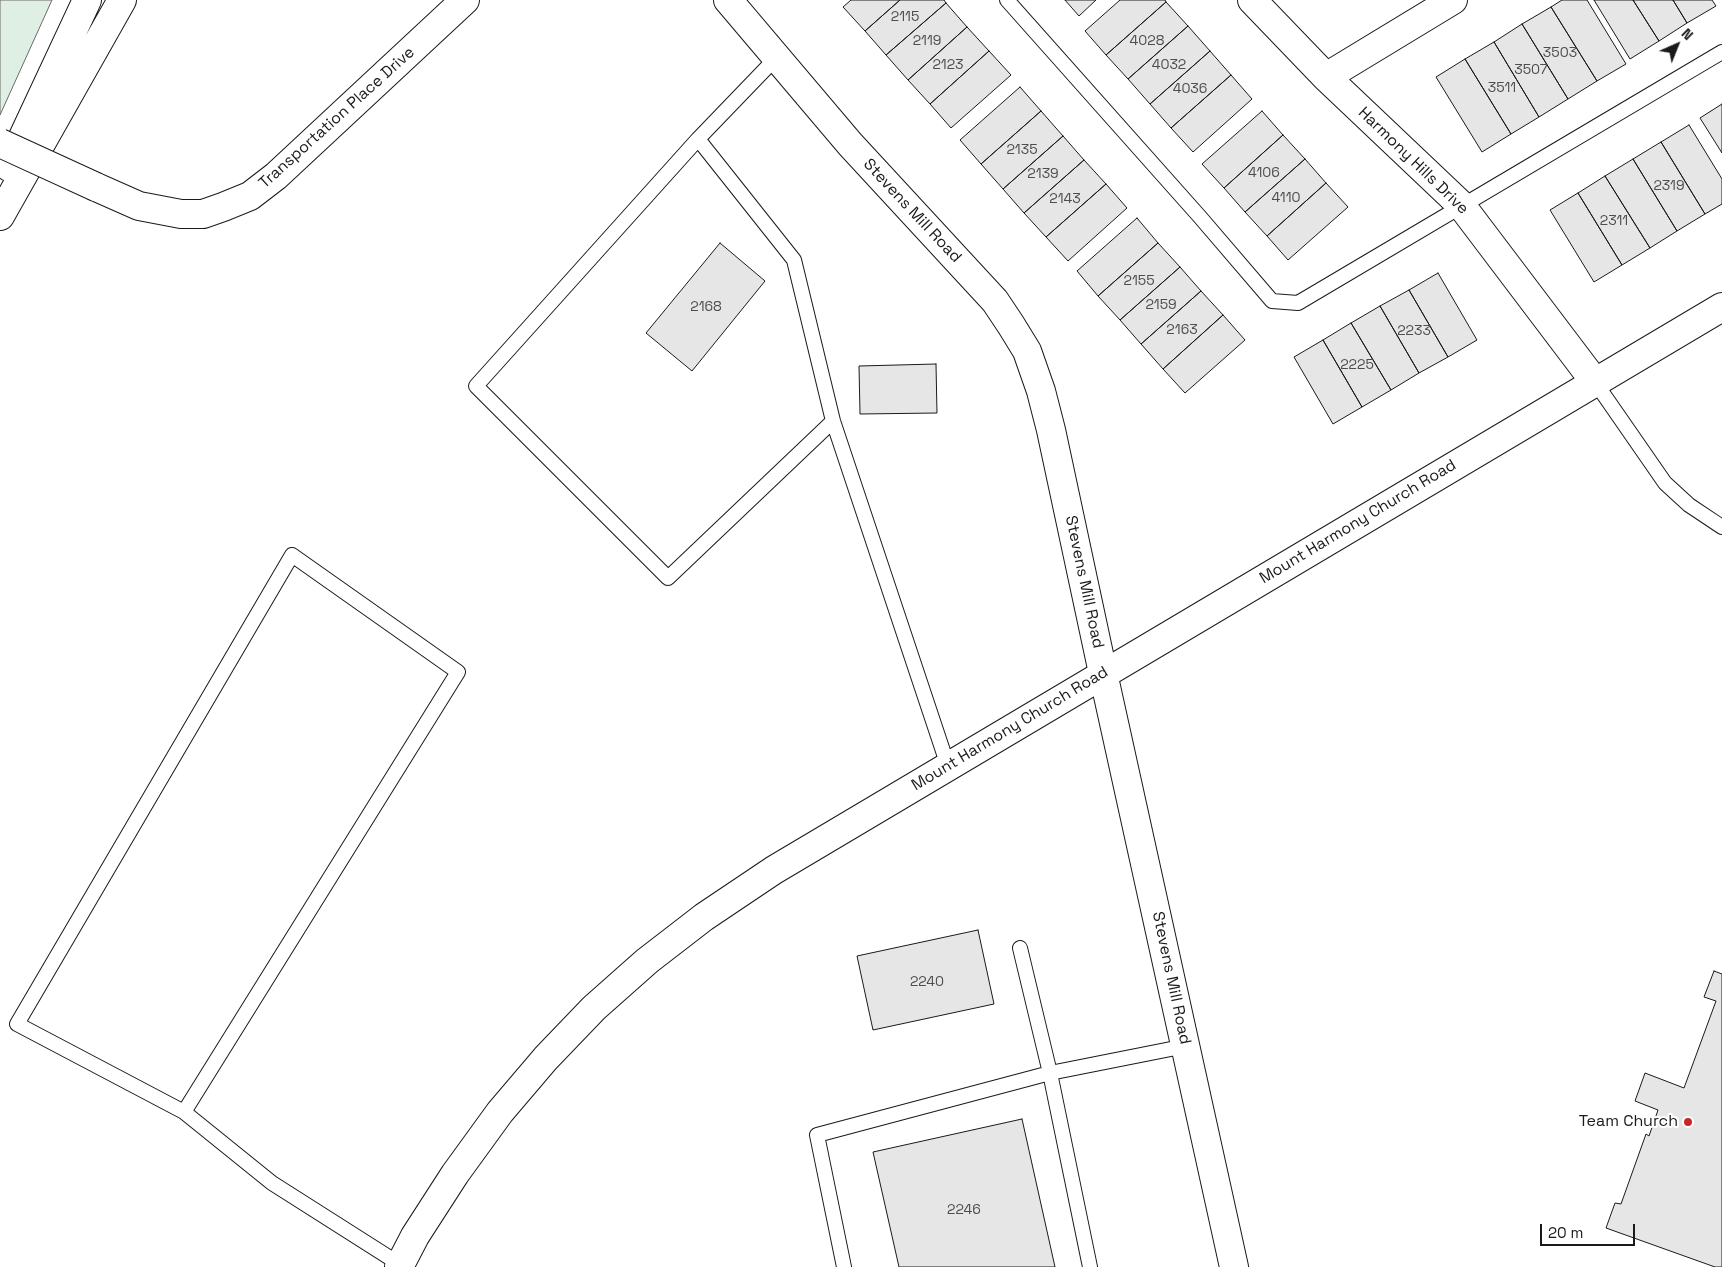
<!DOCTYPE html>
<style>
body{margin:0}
#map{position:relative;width:1722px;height:1267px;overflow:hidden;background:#fff;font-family:"Space Grotesk",sans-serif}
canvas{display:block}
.north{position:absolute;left:1652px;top:20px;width:50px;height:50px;-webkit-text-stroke:4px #fff;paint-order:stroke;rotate:44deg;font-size:14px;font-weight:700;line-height:20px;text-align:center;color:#1a1a1a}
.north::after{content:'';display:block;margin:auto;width:18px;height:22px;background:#1a1a1a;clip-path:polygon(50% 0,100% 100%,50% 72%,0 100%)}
.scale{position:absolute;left:1540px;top:1224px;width:95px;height:22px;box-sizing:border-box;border:2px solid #1a1a1a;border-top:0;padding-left:6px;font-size:15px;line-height:18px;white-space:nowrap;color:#1a1a1a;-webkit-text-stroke:4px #fff;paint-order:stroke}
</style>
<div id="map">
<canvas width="1722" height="1267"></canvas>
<div class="north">N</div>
<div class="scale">20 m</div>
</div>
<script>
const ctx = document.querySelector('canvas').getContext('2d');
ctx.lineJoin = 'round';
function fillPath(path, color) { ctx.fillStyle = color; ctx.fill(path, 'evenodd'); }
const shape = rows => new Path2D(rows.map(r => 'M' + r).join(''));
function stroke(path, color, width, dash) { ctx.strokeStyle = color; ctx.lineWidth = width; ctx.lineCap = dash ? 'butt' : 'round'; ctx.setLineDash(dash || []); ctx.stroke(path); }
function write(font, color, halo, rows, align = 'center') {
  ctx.font = font + ' "Space Grotesk",sans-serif'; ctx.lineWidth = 4; ctx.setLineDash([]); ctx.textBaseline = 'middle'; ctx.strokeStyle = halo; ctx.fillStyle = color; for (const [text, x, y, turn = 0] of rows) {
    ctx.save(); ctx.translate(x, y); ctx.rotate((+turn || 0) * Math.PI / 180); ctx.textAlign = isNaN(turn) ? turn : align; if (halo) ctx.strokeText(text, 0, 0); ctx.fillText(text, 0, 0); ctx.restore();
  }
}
const green = shape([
 [0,0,52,0,0,115,0,0]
]);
fillPath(green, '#e0efe3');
stroke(green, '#6a6a6a', 1);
const building = shape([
 [851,0,900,0,865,31,843,7,851,0],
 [900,0,944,0,946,3,886,55,865,31,900,0],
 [1065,0,1096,0,1079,16,1065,0],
 [1120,0,1165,0,1166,2,1106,55,1085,31,1120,0],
 [1562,0,1587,0,1626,64,1597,81,1551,7,1562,0],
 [1594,0,1633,0,1659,41,1630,59,1594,0],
 [1633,0,1673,0,1687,23,1659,41,1633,0],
 [1673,0,1712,0,1716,6,1687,23,1673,0],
 [1166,2,1188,26,1128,79,1106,55,1166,2],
 [946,3,967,27,908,80,886,55,946,3],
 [1551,7,1597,81,1568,99,1522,24,1551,7],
 [1522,24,1568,99,1539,117,1494,42,1522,24],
 [1188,26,1210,51,1150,104,1128,79,1188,26],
 [967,27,989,51,930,104,908,80,967,27],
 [1494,42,1539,117,1511,134,1465,59,1494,42],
 [989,51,1011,75,951,128,930,104,989,51],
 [1210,51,1231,75,1171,128,1150,104,1210,51],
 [1465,59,1511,134,1482,152,1436,77,1465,59],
 [1231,75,1252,99,1193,152,1171,128,1231,75],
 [1020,87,1041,111,981,164,960,140,1020,87],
 [1722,104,1722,153,1700,118,1722,104],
 [1041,111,1063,136,1003,189,981,164,1041,111],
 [1262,111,1283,135,1224,188,1202,164,1262,111],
 [1689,125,1722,179,1722,204,1705,214,1661,142,1689,125],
 [1283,135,1305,159,1245,212,1224,188,1283,135],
 [1063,136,1084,160,1024,213,1003,189,1063,136],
 [1661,142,1705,214,1677,231,1633,159,1661,142],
 [1305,159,1326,183,1267,236,1245,212,1305,159],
 [1633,159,1677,231,1650,248,1605,176,1633,159],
 [1084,160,1106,184,1046,237,1024,213,1084,160],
 [1605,176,1650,248,1622,265,1578,193,1605,176],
 [1326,183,1348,207,1288,260,1267,236,1326,183],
 [1106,184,1127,208,1068,261,1046,237,1106,184],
 [1578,193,1622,265,1594,282,1550,210,1578,193],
 [1137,218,1158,243,1098,296,1077,271,1137,218],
 [720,243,765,281,692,371,646,333,720,243],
 [1158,243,1180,267,1120,320,1098,296,1158,243],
 [1180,267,1201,291,1141,344,1120,320,1180,267],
 [1438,273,1477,340,1448,357,1409,290,1438,273],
 [1409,290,1448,357,1419,373,1380,306,1409,290],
 [1201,291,1223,315,1163,369,1141,344,1201,291],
 [1380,306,1419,373,1391,390,1351,323,1380,306],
 [1223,315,1245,340,1185,393,1163,369,1223,315],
 [1351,323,1391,390,1362,407,1323,340,1351,323],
 [1323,340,1362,407,1333,424,1294,357,1323,340],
 [936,364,937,413,860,414,859,366,936,364],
 [978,930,994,1004,873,1030,857,956,978,930],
 [1714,971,1722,974,1722,1267,1715,1267,1606,1228,1615,1203,1621,1204,1646,1134,1649,1136,1658,1110,1635,1101,1645,1073,1684,1088,1716,1001,1704,997,1714,971],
 [1022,1119,1055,1267,899,1267,873,1152,1022,1119]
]);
fillPath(building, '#e6e6e6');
stroke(building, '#1a1a1a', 1);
const lane = shape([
 [1007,0,1200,217,1272,301,1298,303,1722,52],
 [776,58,698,139,794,260,833,421,948,766],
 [698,139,476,386,668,578,833,421],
 [1595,382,1665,483,1689,505,1722,527],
 [1020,948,1050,1073,1186,1046],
 [184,1112,458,672,292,555,17,1024,184,1112,272,1183,401,1265],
 [844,1267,817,1135,1050,1073,1090,1267]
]);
const street = shape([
 [728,0,850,144,995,301,1011,325,1027,351,1041,391,1051,430,1103,673],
 [1252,0,1326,77,1461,205,1595,382],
 [1326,77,1453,0],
 [96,187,139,206,181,214,203,214,223,207,250,196,276,176,465,0]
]);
const secondary = shape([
 [1103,673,1234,1267],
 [399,1267,415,1236,455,1174,500,1112,546,1058,594,1008,647,961,704,917,774,870,1722,307]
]);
const highway = shape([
 [9,167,87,0],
 [0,216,122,0]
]);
stroke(lane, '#1a1a1a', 16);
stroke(street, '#1a1a1a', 30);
stroke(secondary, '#1a1a1a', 30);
stroke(highway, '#1a1a1a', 30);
stroke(lane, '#fff', 14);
stroke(street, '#fff', 28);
stroke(secondary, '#fff', 28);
stroke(highway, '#fff', 28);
const streetBridge = shape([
 [0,143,96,187]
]);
stroke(streetBridge, '#1a1a1a', 30, []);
stroke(streetBridge, '#fff', 28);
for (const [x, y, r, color] of [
 [1688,1122,5,"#c62828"]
]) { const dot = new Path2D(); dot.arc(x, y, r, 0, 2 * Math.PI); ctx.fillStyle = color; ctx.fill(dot); stroke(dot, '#fff', 2); }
write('14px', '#4d4d4d', null, [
 ["2115",905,17],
 ["2119",927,41],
 ["4028",1147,41],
 ["3503",1560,53],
 ["2123",948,65],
 ["4032",1169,65],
 ["3507",1531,70],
 ["3511",1502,88],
 ["4036",1190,89],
 ["2135",1022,150],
 ["4106",1264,173],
 ["2139",1043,174],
 ["2319",1669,186],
 ["4110",1286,198],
 ["2143",1065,199],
 ["2311",1614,221],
 ["2155",1139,281],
 ["2159",1161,305],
 ["2168",706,307],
 ["2163",1182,330],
 ["2233",1414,331],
 ["2225",1357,365],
 ["2240",927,982],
 ["2246",964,1210]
]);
write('16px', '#1a1a1a', '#fff', [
 ["Transportation Place Drive",337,118,-42],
 ["Harmony Hills Drive",1413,161,44],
 ["Stevens Mill Road",912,211,47],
 ["Mount Harmony Church Road",1358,522,-31],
 ["Stevens Mill Road",1084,582,78],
 ["Mount Harmony Church Road",1010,729,-31],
 ["Stevens Mill Road",1171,978,78]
]);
write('16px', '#1a1a1a', '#fff', [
 ["Team Church",1678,1122]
], 'right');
</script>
